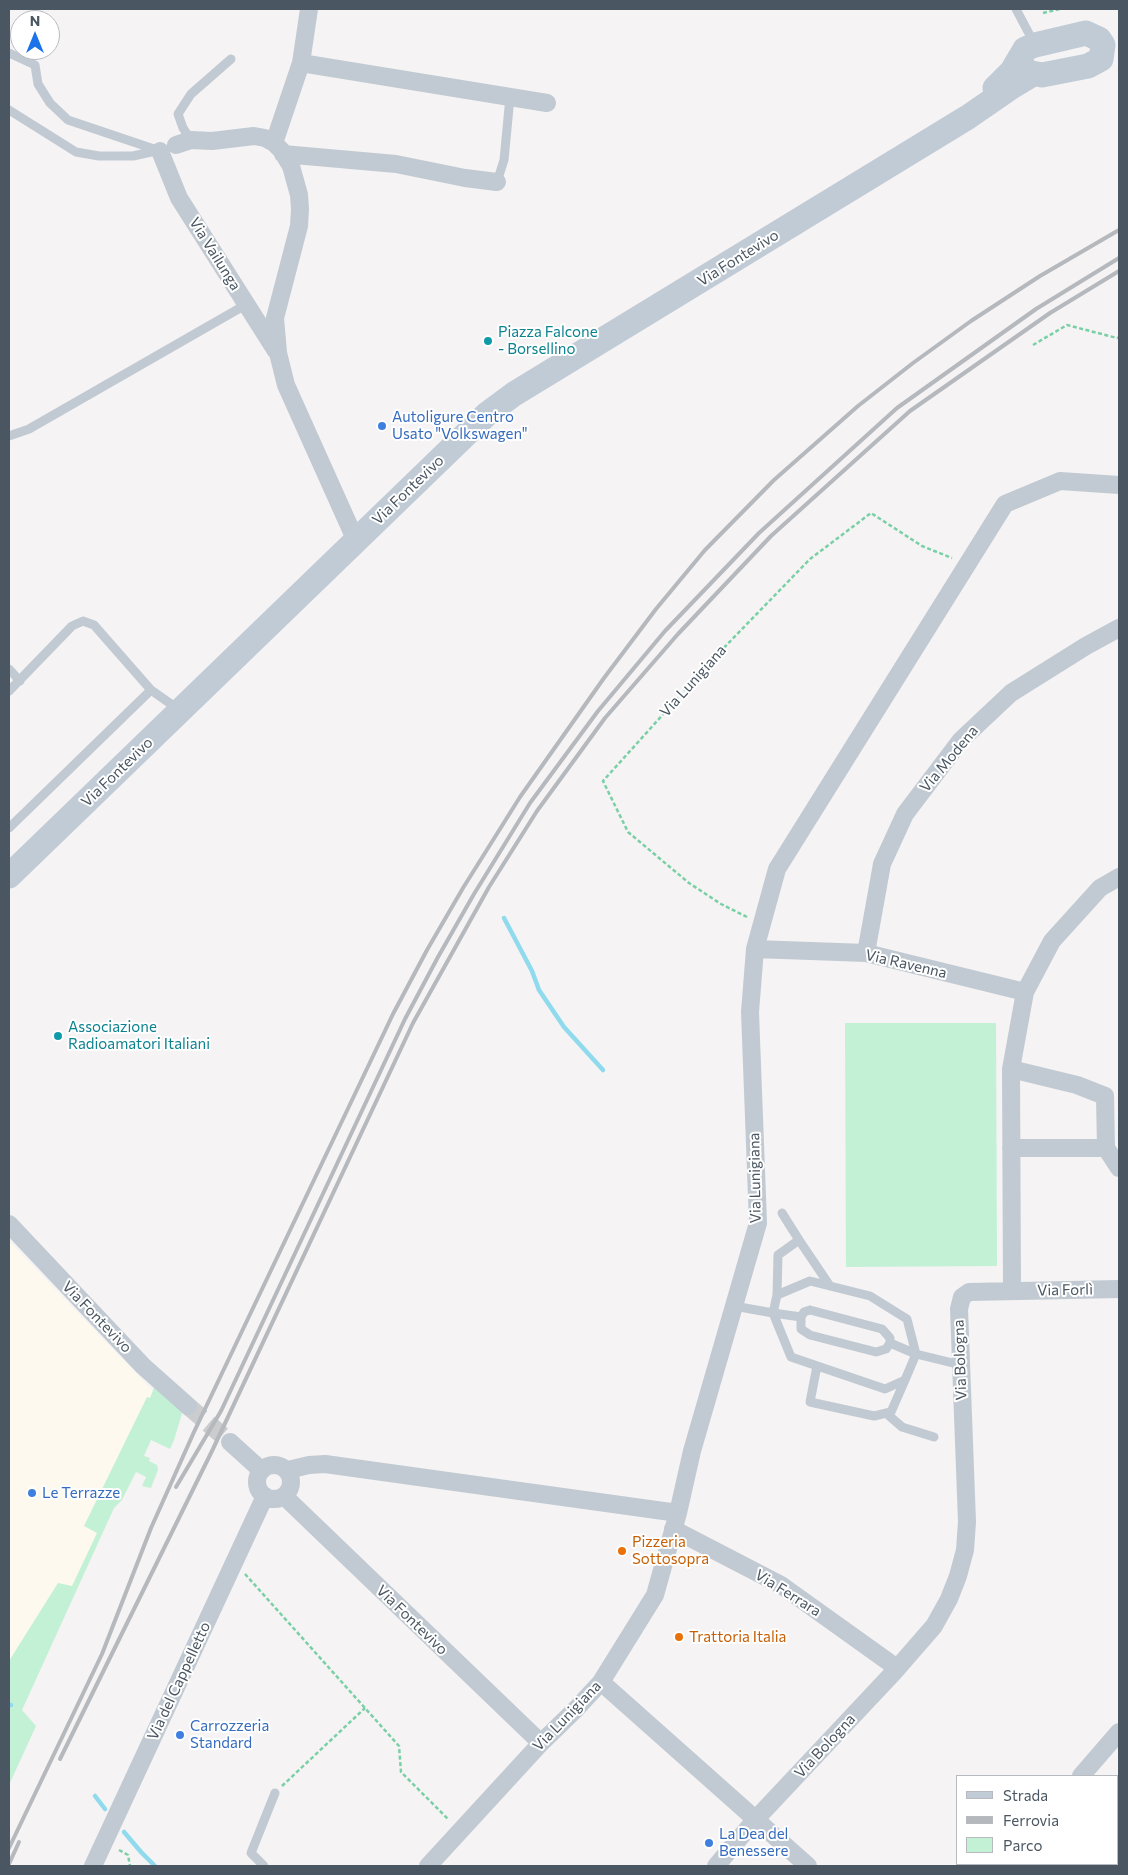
<!DOCTYPE html>
<meta charset="utf-8">
<style>
body{margin:0}
#map{position:relative;width:1128px;height:1875px;overflow:hidden;background:#f5f3f3;font-family:Commissioner,sans-serif}
canvas{display:block}
.frame{position:absolute;inset:0;border:10px solid #4a5661;pointer-events:none}
.legend{position:absolute;left:956px;top:1775px;width:162px;height:90px;box-sizing:border-box;background:#fff;border:1px solid #b7bbc0;margin:0;padding:6px 9px;list-style:none;font-size:15px;color:#4a5661}
.legend li{display:flex;align-items:center;gap:10px;height:25px}
.legend b{width:25px;border:1px solid #b7bbc0}
.north{position:absolute;left:10px;top:10px;width:50px;height:50px;box-sizing:border-box;background:#fff;border:1px solid #b7bbc0;border-radius:50%;rotate:0deg;font-size:14px;font-weight:700;line-height:20px;text-align:center;color:#4a5661}
.north::after{content:'';display:block;margin:auto;width:18px;height:22px;background:#1a73e8;clip-path:polygon(50% 0,100% 100%,50% 72%,0 100%)}
</style>
<div id="map">
<canvas width="1128" height="1875"></canvas>
<div class="frame"></div>
<ul class="legend">
<li><b style="height:6px;background:#c1cbd6"></b>Strada</li>
<li><b style="height:6px;background:#b5b8bd"></b>Ferrovia</li>
<li><b style="height:14px;background:#c3f1d5"></b>Parco</li>
</ul>
<div class="north">N</div>
</div>
<script>
const ctx = document.querySelector('canvas').getContext('2d');
ctx.lineJoin = 'round';
function fillPath(path, color) { ctx.fillStyle = color; ctx.fill(path, 'evenodd'); }
const shape = rows => new Path2D(rows.map(r => 'M' + r).join(''));
function stroke(path, color, width, dash) { ctx.strokeStyle = color; ctx.lineWidth = width; ctx.lineCap = dash ? 'butt' : 'round'; ctx.setLineDash(dash || []); ctx.stroke(path); }
function write(font, color, halo, rows, align = 'center') {
  ctx.font = font + ' Commissioner,sans-serif'; ctx.lineWidth = 4; ctx.setLineDash([]); ctx.textBaseline = 'middle'; ctx.strokeStyle = halo; ctx.fillStyle = color; for (const [text, x, y, turn = 0] of rows) {
    ctx.save(); ctx.translate(x, y); ctx.rotate((+turn || 0) * Math.PI / 180); ctx.textAlign = isNaN(turn) ? turn : align; if (halo) ctx.strokeText(text, 0, 0); ctx.fillText(text, 0, 0); ctx.restore();
  }
}
fillPath(shape([
 [9,1241,157,1395,29,1689,9,1693]
]), '#fdf9ef');
fillPath(shape([
 [845,1023,996,1023,997,1266,846,1267],
 [155,1385,184,1407,174,1440,170,1449,151,1440,144,1456,150,1458,149,1461,157,1465,158,1470,151,1488,142,1486,146,1477,136,1472,122,1500,114,1508,22,1710,36,1726,9,1785,9,1661,58,1583,72,1586,97,1533,84,1526,147,1397,150,1398]
]), '#c3f1d5');
stroke(shape([
 [504,918,532,971,539,990,564,1027,603,1070],
 [9,1705,11,1705],
 [95,1796,105,1809],
 [124,1832,141,1852,155,1866]
]), '#90daee', 4.5);
stroke(shape([
 [188,1406,230,1442]
]), '#caccce', 18, [18, 9]);
stroke(shape([
 [1043,13,1060,9],
 [1033,345,1067,325,1117,338,1119,337],
 [747,917,721,904,689,883,628,832,603,781,713,659,810,559,871,513,922,546,952,558],
 [245,1574,399,1746,401,1772,449,1820],
 [282,1786,365,1708],
 [119,1850,128,1855,130,1866]
]), '#7ad0a6', 2.5, [4, 2.5]);
stroke(shape([
 [1016,9,1034,43],
 [9,53,35,65,38,84,50,103,68,120,160,151],
 [9,110,76,152,99,156,133,156,160,150],
 [191,140,183,128,178,114,191,94,231,59],
 [497,182,504,160,510,97],
 [9,436,29,429,247,304],
 [9,669,20,681],
 [9,691,72,626,83,621,94,625,151,690,178,709],
 [9,828,151,690],
 [782,1213,799,1240],
 [777,1295,778,1255,799,1240,830,1286],
 [734,1306,773,1313,791,1357,885,1389,905,1380,916,1354,961,1365],
 [810,1310,882,1329,890,1338,890,1343,886,1349,876,1352,810,1335,801,1329,801,1317,804,1312,810,1310],
 [801,1317,773,1313,777,1295,810,1281,870,1296,907,1319,916,1354],
 [890,1343,916,1354],
 [817,1366,810,1402,874,1416,891,1412,905,1380],
 [886,1413,902,1427,934,1437],
 [264,1866,251,1853,275,1793]
]), '#c1cad2', 9);
stroke(shape([
 [301,63,547,103],
 [274,143,301,63,309,9],
 [176,145,191,140,212,141,254,136,265,138,274,143,282,151,291,166,299,195,300,209,299,226,275,318,278,353,286,385,356,541],
 [160,151,179,198,276,351],
 [283,154,396,164,465,178,497,182],
 [755,949,866,953,1025,992],
 [866,953,882,864,905,814,961,740,1011,693,1086,646,1119,628],
 [1011,1148,1106,1148,1105,1096,1077,1085,1011,1069],
 [1106,1148,1119,1168],
 [9,1224,143,1366,188,1406],
 [1012,1291,1011,1069,1025,992,1052,941,1100,888,1119,877],
 [230,1442,261,1470],
 '257 1482a17 17 0 1 1 34 0a17 17 0 1 1-34 0Z',
 [288,1470,309,1465,325,1464,678,1513],
 [284,1496,541,1743],
 [673,1529,781,1585,897,1668],
 [601,1682,808,1866],
 [1081,1776,1119,1732],
 [93,1866,265,1496],
 [428,1866,541,1743,576,1709,601,1682,655,1595,678,1513,692,1451,758,1223,750,1012,755,949,777,869,1005,504,1060,481,1119,485],
 [716,1866,755,1820,894,1672,934,1626,949,1599,958,1576,965,1550,967,1522,959,1309,962,1297,969,1292,1119,1289],
 [1001,1866,1004,1864]
]), '#c1cad2', 18);
stroke(shape([
 [995,88,1012,71,1022,54,1025,49,1035,45,1086,33,1099,39,1103,45,1101,59,1088,66,1042,75,1026,72,1021,62,1022,54],
 [9,876,487,414,514,394,968,117,1013,86,1033,74]
]), '#c1cbd6', 25);
stroke(shape([
 [176,1487,221,1411,405,1019,438,957,474,894,530,803,598,711,665,631,759,533,897,408,1036,309,1119,258],
 [60,1759,212,1451,413,1023,489,887,537,811,605,718,678,634,771,536,910,411,1050,313,1119,271],
 [9,1848,102,1654,151,1528,194,1432,393,1014,427,950,463,888,520,797,604,678,656,609,705,550,774,480,858,406,913,363,971,321,1040,276,1119,230],
 [9,1864,19,1842]
]), '#b5b8bd', 4);
for (const [x, y, r, color] of [
 [488,341,5,"#0f9aa8"],
 [382,426,5,"#3f7fe0"],
 [58,1036,5,"#0f9aa8"],
 [32,1493,5,"#3f7fe0"],
 [622,1551,5,"#e8710a"],
 [679,1637,5,"#e8710a"],
 [180,1735,5,"#3f7fe0"],
 [709,1843,5,"#3f7fe0"]
]) { const dot = new Path2D(); dot.arc(x, y, r, 0, 2 * Math.PI); ctx.fillStyle = color; ctx.fill(dot); stroke(dot, '#fff', 2); }
write('15px', '#4a5661', '#fff', [
 ["Via Vailunga",215,254,58],
 ["Via Fontevivo",738,258,-32],
 ["Via Fontevivo",408,490,-44],
 ["Via Lunigiana",693,681,-48],
 ["Via Modena",949,759,-50],
 ["Via Fontevivo",117,772,-44],
 ["Via Ravenna",906,964,13],
 ["Via Lunigiana",755,1178,-91],
 ["Via Forlì",1065,1290,-1],
 ["Via Fontevivo",97,1317,46],
 ["Via Bologna",960,1360,-92],
 ["Via Ferrara",788,1593,32],
 ["Via Fontevivo",412,1620,44],
 ["Via del Cappelletto",179,1681,-65],
 ["Via Lunigiana",567,1716,-46],
 ["Via Bologna",825,1746,-47]
]);
write('15px', '#0d838f', '#fff', [
 ["Piazza Falcone",498,332],
 ["- Borsellino",498,349],
 ["Associazione",68,1027],
 ["Radioamatori Italiani",68,1044]
], 'left');
write('15px', '#366cbe', '#fff', [
 ["Autoligure Centro",392,417],
 ["Usato \"Volkswagen\"",392,434],
 ["Le Terrazze",42,1493],
 ["Carrozzeria",190,1726],
 ["Standard",190,1743],
 ["La Dea del",719,1834],
 ["Benessere",719,1851]
], 'left');
write('15px', '#c56008', '#fff', [
 ["Pizzeria",632,1542],
 ["Sottosopra",632,1559],
 ["Trattoria Italia",689,1637]
], 'left');
</script>
